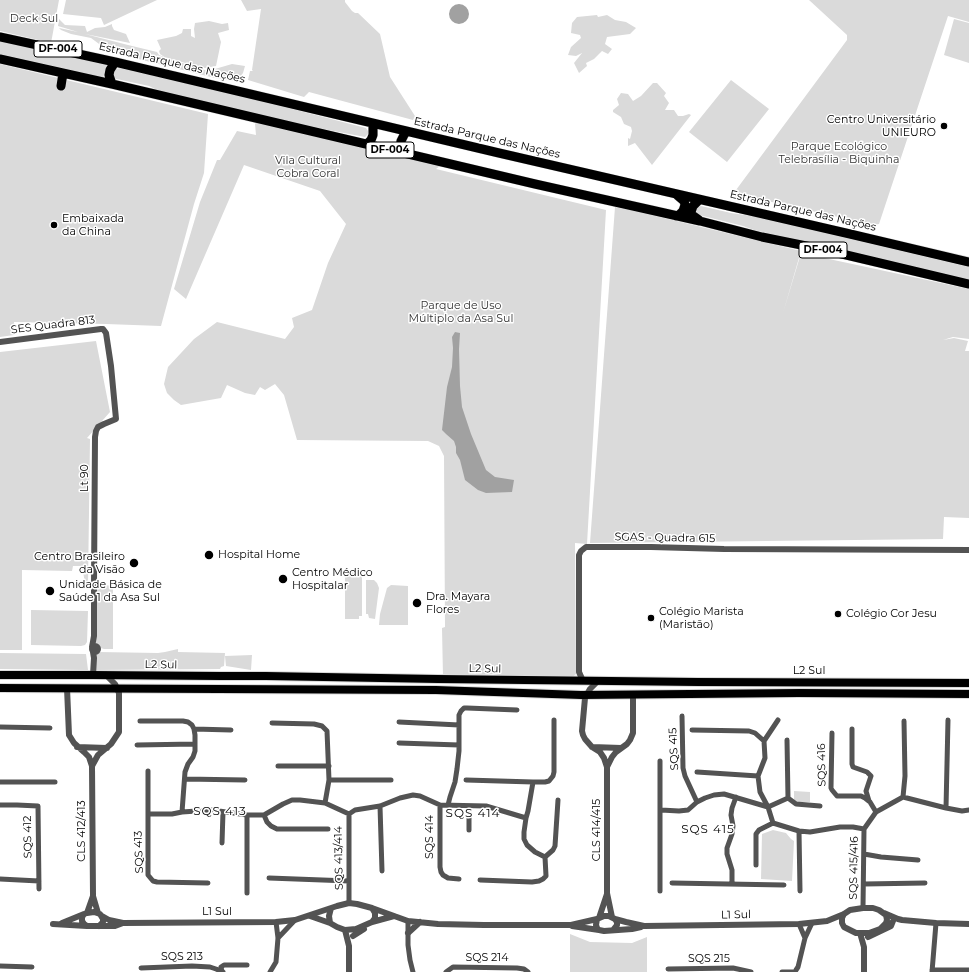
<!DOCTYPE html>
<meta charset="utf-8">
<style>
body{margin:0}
canvas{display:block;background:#fff}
</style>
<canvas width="969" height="972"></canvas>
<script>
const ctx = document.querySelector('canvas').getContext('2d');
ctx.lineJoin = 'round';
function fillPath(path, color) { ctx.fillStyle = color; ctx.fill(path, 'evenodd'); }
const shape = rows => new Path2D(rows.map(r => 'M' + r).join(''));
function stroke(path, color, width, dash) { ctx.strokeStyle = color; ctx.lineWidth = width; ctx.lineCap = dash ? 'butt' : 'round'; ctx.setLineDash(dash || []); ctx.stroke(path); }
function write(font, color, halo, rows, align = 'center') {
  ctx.font = font + ' Montserrat,sans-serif'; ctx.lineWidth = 3; ctx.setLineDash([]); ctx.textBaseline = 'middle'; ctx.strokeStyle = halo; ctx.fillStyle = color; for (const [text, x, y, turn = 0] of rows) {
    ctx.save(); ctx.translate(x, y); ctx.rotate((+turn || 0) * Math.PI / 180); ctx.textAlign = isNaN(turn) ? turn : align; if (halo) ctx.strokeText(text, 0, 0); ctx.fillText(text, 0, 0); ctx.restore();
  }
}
fillPath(shape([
 [0,0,59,0,51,43,0,31],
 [66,0,157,0,104,25,101,18,63,14],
 [241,0,345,0,345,2,352,11,355,13,358,13,380,34,390,77,415,116,413,120,309,92,304,97,248,80,250,71,253,71,252,70,261,9,247,11],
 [809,0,969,0,969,22,948,16,879,224,874,225,736,194,736,190,847,40,847,35],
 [597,15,598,17,607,15,615,20,626,22,636,28,630,34,607,37,605,44,612,49,608,54,602,51,594,59,586,63,587,66,579,73,574,63,582,53,576,56,568,55,571,47,581,38,580,35,571,33,572,23,577,17],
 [59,19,65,25,85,26,87,32,95,28,105,27,112,24,112,26,114,30,126,34,130,43,85,34,128,45,157,52,159,55,166,58,208,71,232,64,245,66,243,73,237,81,215,78,110,52,91,38,71,34,61,30,59,28,78,32,58,26],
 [954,19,969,23,969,63,944,55],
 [209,21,222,24,228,23,229,30,218,33,221,42,216,66,205,68,166,58,160,54,159,51,161,49,157,40,176,36,182,33,183,29,191,29,191,36,195,38,194,29,195,23],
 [0,39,107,65,103,78,0,54],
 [0,64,208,114,204,173,194,204,161,326,106,324,14,322,15,332,14,335,0,337],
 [120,68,215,89,366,128,368,131,368,134,365,137,302,125,161,92,149,86,112,78,112,70],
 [731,80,769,109,727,162,689,132],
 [653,83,657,83,666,93,664,96,669,103,665,110,674,110,678,116,683,116,689,114,691,115,652,165,635,143,628,146,628,138,630,139,632,131,631,127,624,124,621,117,613,112,613,110,619,105,617,99,621,93,628,94,633,101,641,96],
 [257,122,311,134,440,166,436,169,606,210,587,544,575,543,576,674,570,679,514,678,493,674,482,675,472,677,443,677,442,628,445,627,444,456,439,446,428,441,297,440,284,395,275,384,265,390,260,387,255,395,245,393,227,385,221,398,181,405,174,400,167,393,164,384,168,367,194,339,217,322,285,339,294,327,292,318,312,310,328,263,346,224,320,191,244,165,186,299,174,289,200,202,217,160,220,160,237,131,256,135,255,124],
 [701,206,731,213,759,217,969,267,969,280,754,230,743,226,699,215,697,213,696,210,698,207],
 [615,207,625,209,629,209,631,210,801,251,783,313,801,253,969,289,969,339,953,337,943,340,954,338,968,341,965,351,969,351,969,518,944,517,943,539,590,543],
 [96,341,110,412,87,438,90,439,88,584,85,583,82,566,73,566,72,571,22,570,22,650,0,650,0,352],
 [345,572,362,572,362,616,359,616,359,619,345,619],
 [366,580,374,580,377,583,379,588,375,619,369,618,368,614,366,614],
 [94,584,113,586,113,649,104,649,97,647,94,636],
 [391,585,408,586,408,625,379,625,380,614,387,588],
 [31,610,88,611,87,642,85,645,81,646,31,645],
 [178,649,178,652,225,653,224,666,221,667,220,669,94,670,96,653,98,652,158,653,165,652],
 [0,653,86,654,88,670,0,669],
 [252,655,251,670,226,666,225,656],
 [794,791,810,792,810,802,794,802],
 [773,830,786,833,791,839,794,841,792,881,761,879,762,834],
 [570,934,590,942,632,943,647,937,647,972,570,972]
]), '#dadada');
fillPath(shape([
 '449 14a10 10 0 1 1 20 0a10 10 0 1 1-20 0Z',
 [455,332,460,333,459,349,460,386,462,407,471,434,486,470,495,477,514,480,512,492,486,493,478,490,465,480,460,460,456,453,456,447,454,441,446,434,442,430,447,387,452,367,453,348,452,337]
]), '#a1a1a1');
const primary = shape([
 [0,675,93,675,220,676,266,676,438,679,698,682,969,683],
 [0,688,436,690,581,695,799,693,969,694]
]);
const trunk = shape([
 [0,37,115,62,499,153,850,234,969,262],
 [0,59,112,84,535,184,700,221,762,237,821,249,969,284],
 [112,84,109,75,110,70,115,62],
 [61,86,63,73],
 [367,144,371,140,373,135,373,124],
 [400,152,401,141,406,131],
 [699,200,693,206,691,212,692,215,699,220],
 [676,216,679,215,683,211,685,205,684,201,677,195]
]);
stroke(primary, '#dbdbdb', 10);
stroke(trunk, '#dbdbdb', 10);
stroke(shape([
 [682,716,683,768,685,776,697,802],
 [140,721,183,721,188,722,192,725,194,729,195,735,195,751,193,757,188,764,185,772,182,812],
 [399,722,459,725],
 [272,723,314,724,322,726,327,731,329,780,325,803],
 [0,727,50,728],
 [194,729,231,730],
 [852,729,852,764,853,767,867,772,871,776,866,791,869,801],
 [692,730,749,731,755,733,764,741],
 [832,733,831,788,832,790,837,796,861,796,865,798,870,802,876,812],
 [787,740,788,798,796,804,820,806],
 [399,743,459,745],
 [137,745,195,744],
 [660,761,660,891],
 [278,766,329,766],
 [148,771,148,875,153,881,157,882,208,883],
 [697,772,758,776],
 [185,779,245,780],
 [329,780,391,780],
 [466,780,533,782,545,782,549,781,553,776,554,772,554,720],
 [0,782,55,782],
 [903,797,905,776,904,721],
 [0,805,17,805,38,806,39,889],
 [440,805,440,867,441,872,443,875,448,878,459,879],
 [448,805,450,797,455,782,457,769,459,751,459,715,461,711,464,708,467,708,517,710],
 [380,806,382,871],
 [946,808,948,720],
 [661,810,679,811,688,810,697,802,705,798,714,795,724,794,768,807,788,798],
 [149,814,172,814,182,812,212,810,247,815,264,815,283,804,292,800,300,800,325,803,349,814],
 [349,814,355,810,380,806,400,798,413,795,420,796,440,805,486,806,526,818],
 [349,814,349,903],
 [247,815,247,893],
 [264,815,267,822,271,826,277,829,328,829],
 [773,823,768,807,760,792,758,776,765,758,764,741,778,720],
 [864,829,876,812,903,797,946,808,962,811,969,810],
 [469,830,469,806],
 [799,831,800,891],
 [222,843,223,812],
 [864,854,881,857,918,860],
 [545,857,553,850,555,846,558,800],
 [756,865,756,834,759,830,773,823,799,831,810,832,840,827,853,827,864,829],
 [269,878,349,881],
 [0,879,39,881],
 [480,880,532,882,539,881,543,879,546,876,545,857,535,852,527,845,524,839,524,832,526,818,528,811,533,782],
 [672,883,784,885],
 [732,884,732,870,727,854,727,848,732,834,733,826,731,815,732,808,736,797],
 [864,884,925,883],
 [863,908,864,829],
 [408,921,408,945,410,960,413,972],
 [799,924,805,938],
 [278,938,295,920],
 [0,966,32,967],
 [141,968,192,966,210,967,216,969,223,972],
 [668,969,733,968,751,972],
 [932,970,969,970],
 [222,971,221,967,224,965,247,965],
 [270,972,276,962,278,938,276,922],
 [446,972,453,967,517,968,524,969,528,972],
 [782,972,795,972,796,970,798,967,805,938,812,923],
 [932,972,936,923]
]), '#535353', 5);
stroke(shape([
 [0,342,101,329,103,329,106,333,111,366,116,419,104,424,98,427,96,431,95,437,94,584,94,636,92,647],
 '92 649a3 3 0 1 1 6 0a3 3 0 1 1-6 0Z',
 [93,652,94,658,93,675],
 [583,681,579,672,579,555,581,551,586,547,651,547,724,549,969,550],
 [598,681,590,689,585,698,582,731,583,735,585,739,592,747,600,752,604,758,607,767,607,893,612,917],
 [67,688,69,735,74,743,84,752,89,757,92,766,93,896,98,913],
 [77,747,107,748],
 [592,747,621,748],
 [92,766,98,755,111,744,119,732,119,693,115,684,106,675],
 [607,767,612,757,616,752,627,744,630,740,633,733,633,695],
 [372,908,408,921,438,924,484,925,571,925,597,919],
 [87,913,93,896],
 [884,913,898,919,902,920,936,923,969,924],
 [102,916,109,920,123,923,276,922,295,920,331,908],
 [310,916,330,923],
 [599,918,607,894],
 [615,919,626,922,644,926,799,924,827,921,844,914,850,910,863,908,873,908,879,910,886,915,887,920,886,923,880,929,869,933,856,933,844,927,842,923,842,918,844,914],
 [372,922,375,918,375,913,372,908,357,904,349,903,337,906,331,908,329,916,330,923,337,927,345,930,356,929,372,922,394,916],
 [62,923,84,914],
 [53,924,87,926],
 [99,926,103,922,103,919,100,914,94,912,87,913,84,914,82,917,82,921,84,924,87,926,115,926,123,923],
 [572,926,599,930],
 [345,930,349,946,349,972],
 [613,930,617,925,617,922,615,919,609,916,604,916,597,919,596,925,597,928,599,930,604,931,632,929,641,927],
 [408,933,420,922],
 [860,933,864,947,864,972],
 [353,936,364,929],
 [868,937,891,926,893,921]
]), '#535353', 6);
stroke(primary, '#000', 8);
stroke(trunk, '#000', 9);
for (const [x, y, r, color] of [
 [944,126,4,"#000"],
 [54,225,4,"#000"],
 [209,555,5,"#000"],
 [134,563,5,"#000"],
 [283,579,5,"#000"],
 [50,591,5,"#000"],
 [417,603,5,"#000"],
 [838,614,4,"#000"],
 [651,618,4,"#000"]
]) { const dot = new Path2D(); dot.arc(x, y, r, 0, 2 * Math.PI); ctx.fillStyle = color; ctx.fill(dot); stroke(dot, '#fff', 1.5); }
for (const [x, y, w] of [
 [58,49,48],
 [390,150,48],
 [823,250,48]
]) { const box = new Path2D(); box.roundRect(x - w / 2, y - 8, w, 16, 3); ctx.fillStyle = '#fff'; ctx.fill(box); stroke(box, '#000', 1); }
write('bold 10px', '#000', null, [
 ["DF-004",58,49],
 ["DF-004",390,150],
 ["DF-004",823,250]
]);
write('11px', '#313131', '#fff', [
 ["Deck Sul",34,19],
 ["Parque Ecológico",839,147],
 ["Telebrasília - Biquinha",839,160],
 ["Vila Cultural",308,161],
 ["Cobra Coral",308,174],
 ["Parque de Uso",461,306],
 ["Múltiplo da Asa Sul",461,319]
]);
write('11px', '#000', '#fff', [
 ["Estrada Parque das Nações",172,63,13],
 ["Estrada Parque das Nações",487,138,13],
 ["Estrada Parque das Nações",803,211,13],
 ["SES Quadra 813",53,325,-7],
 ["Lt 90",85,478,-90],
 ["SGAS - Quadra 615",665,538,1],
 ["L2 Sul",161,665,1],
 ["L2 Sul",485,669,1],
 ["L2 Sul",809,671],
 ["SQS 415",674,749,-93],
 ["SQS 416",822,765,-91],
 ["CLS 414/415",597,830,-90],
 ["CLS 412/413",82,831,-90],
 ["SQS 412",28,837,-91],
 ["SQS 414",430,837,-90],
 ["SQS 413",139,852,-92],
 ["SQS 413/414",339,858,-91],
 ["SQS 415/416",854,868,-89],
 ["L1 Sul",217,912],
 ["L1 Sul",736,915,-1],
 ["SQS 213",182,957],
 ["SQS 214",487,958],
 ["SQS 215",709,959]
]);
write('11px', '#000', '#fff', [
 ["Centro Universitário",936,120,"right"],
 ["UNIEURO",936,133,"right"],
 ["Embaixada",62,219],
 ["da China",62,232],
 ["Hospital Home",218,555],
 ["Centro Brasileiro",125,557,"right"],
 ["da Visão",125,570,"right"],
 ["Centro Médico",292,573],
 ["Hospitalar",292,586],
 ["Unidade Básica de",59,585],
 ["Saúde 1 da Asa Sul",59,598],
 ["Dra. Mayara",426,597],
 ["Flores",426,610],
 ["Colégio Marista",659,612],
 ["(Maristão)",659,625],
 ["Colégio Cor Jesu",846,614]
], 'left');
ctx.letterSpacing = '1px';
write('12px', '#000', '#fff', [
 ["SQS 413",220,811],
 ["SQS 414",473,813],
 ["SQS 415",708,829]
]);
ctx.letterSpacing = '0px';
</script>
